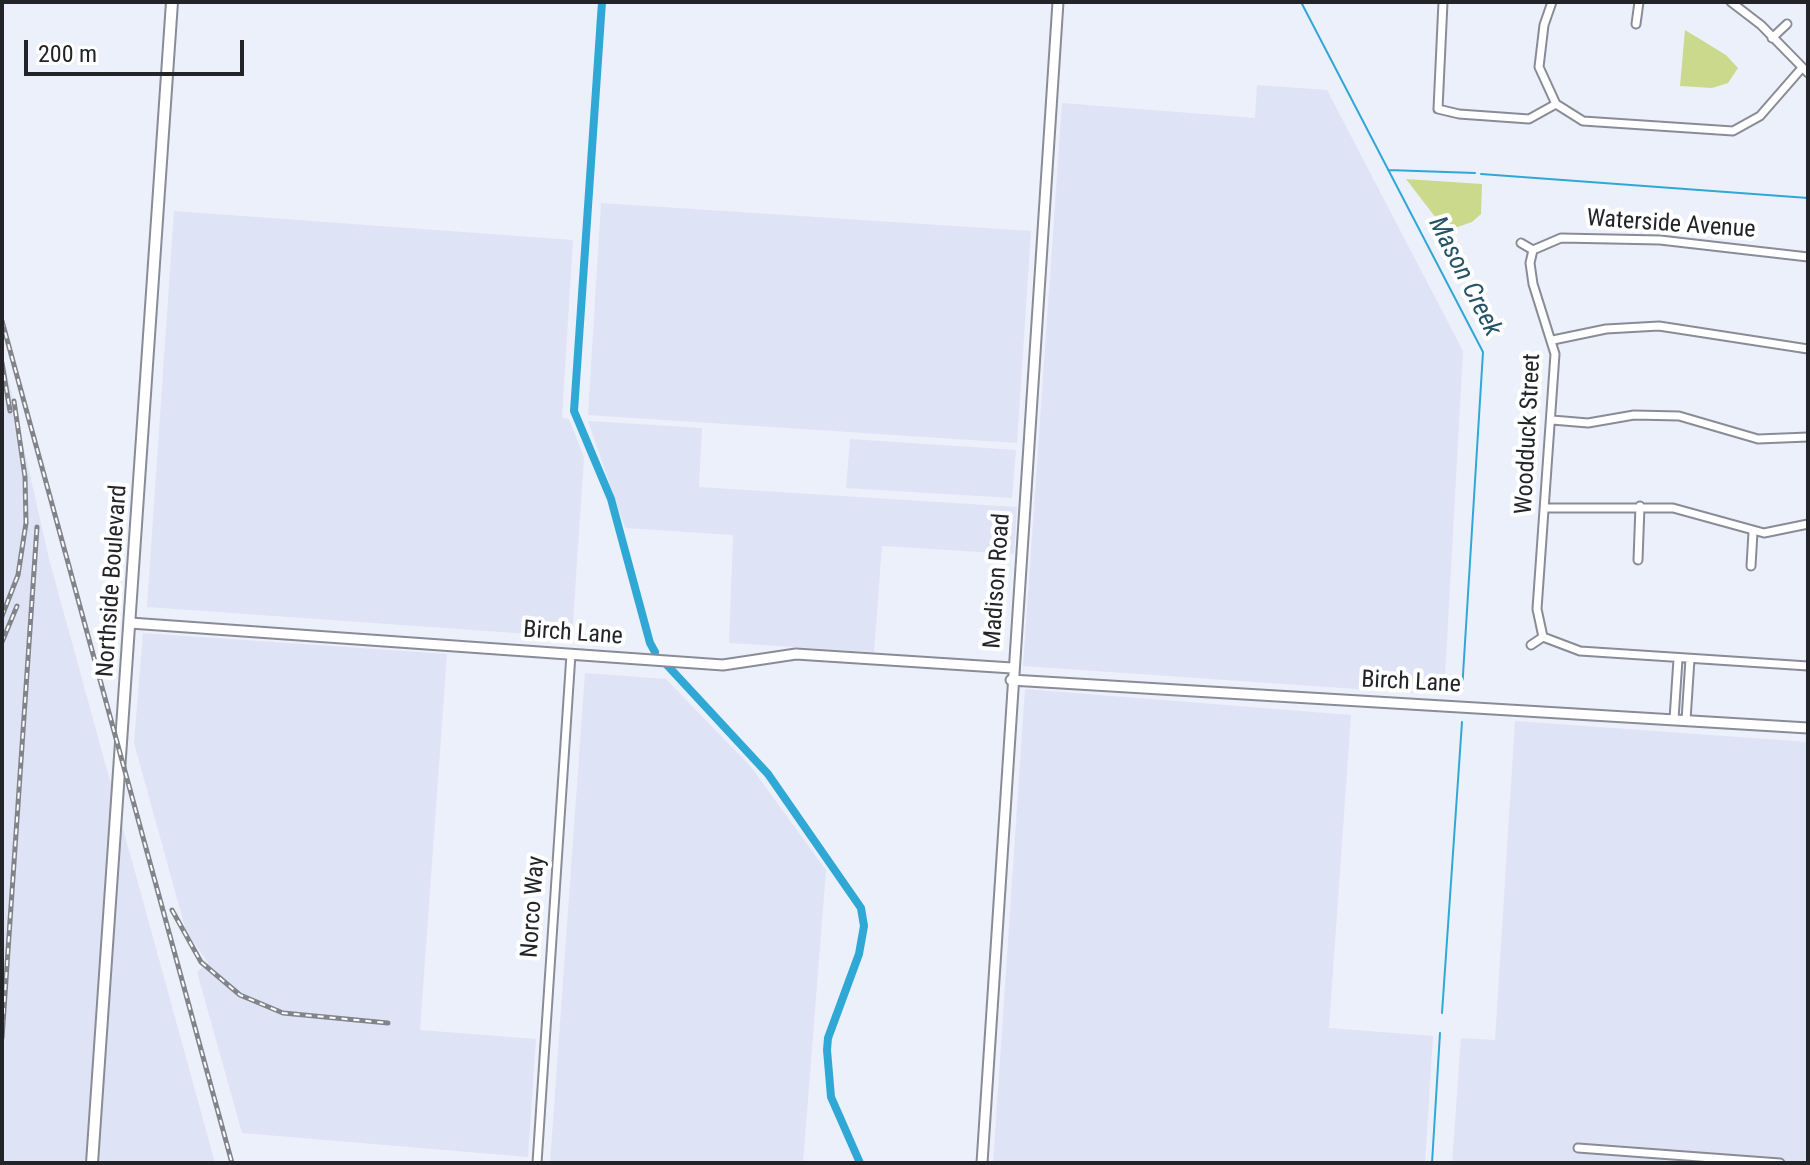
<!DOCTYPE html>
<style>
body{margin:0}
#map{position:relative;width:1810px;height:1165px;overflow:hidden;background:#ecf0fb;font-family:"Roboto Condensed",sans-serif}
canvas{display:block}
.frame{position:absolute;inset:0;border:4px solid #222427;pointer-events:none}
.scale{position:absolute;left:24px;top:40px;width:220px;height:36px;box-sizing:border-box;border:4px solid #222427;border-top:0;padding-left:10px;font-size:24px;line-height:28px;white-space:nowrap;color:#222427;-webkit-text-stroke:6px #fff;paint-order:stroke}
</style>
<div id="map">
<canvas width="1810" height="1165"></canvas>
<div class="frame"></div>
<div class="scale">200 m</div>
</div>
<script>
const ctx = document.querySelector('canvas').getContext('2d');
ctx.lineJoin = 'round';
function fillPath(path, color) { ctx.fillStyle = color; ctx.fill(path, 'evenodd'); }
const shape = rows => new Path2D(rows.map(r => 'M' + r).join(''));
function stroke(path, color, width, dash) { ctx.strokeStyle = color; ctx.lineWidth = width; ctx.lineCap = dash ? 'butt' : 'round'; ctx.setLineDash(dash || []); ctx.stroke(path); }
function write(font, color, halo, rows, align = 'center') {
  ctx.font = font + ' "Roboto Condensed",sans-serif'; ctx.lineWidth = 8; ctx.setLineDash([]); ctx.textBaseline = 'middle'; ctx.strokeStyle = halo; ctx.fillStyle = color; for (const [text, x, y, turn = 0] of rows) {
    ctx.save(); ctx.translate(x, y); ctx.rotate((+turn || 0) * Math.PI / 180); ctx.textAlign = isNaN(turn) ? turn : align; if (halo) ctx.strokeText(text, 0, 0); ctx.fillText(text, 0, 0); ctx.restore();
  }
}
fillPath(shape([
 [1257,85,1327,90,1463,351,1444,695,1023,666,1062,103,1255,118],
 [601,203,1031,231,1017,443,588,415],
 [174,211,573,240,562,418,569,419,584,457,572,637,147,607],
 [2,351,49,559,215,1163,2,1163],
 [588,421,702,428,699,487,1017,507,1014,554,882,546,874,652,729,643,733,535,625,528],
 [850,439,1016,450,1012,498,846,488],
 [143,633,447,654,420,1030,536,1039,528,1157,242,1133,197,972,208,963,186,931,134,743],
 [585,673,666,679,751,767,826,870,803,1163,550,1163],
 [1025,689,1351,715,1329,1028,1433,1036,1425,1163,993,1163],
 [1515,721,1808,742,1808,1163,1452,1163,1461,1038,1495,1040]
]), '#dee4f5');
fillPath(shape([
 [1685,30,1726,55,1738,68,1728,83,1712,88,1680,86],
 [1406,179,1482,184,1481,214,1472,222,1446,231]
]), '#cad98c');
stroke(shape([
 [1301,2,1483,352,1462,691],
 [1388,170,1475,173],
 [1481,174,1808,198],
 [1442,1013,1462,722],
 [1432,1163,1440,1033]
]), '#30a8d5', 2);
stroke(shape([
 [602,2,574,411,611,499,650,643,655,652],
 [667,665,768,774,861,908,864,926,859,954,828,1038,827,1050,831,1097,860,1163]
]), '#30a8d5', 8);
const minor = shape([
 [1443,2,1438,109,1459,114,1529,119,1556,104],
 [1552,2,1544,25,1539,67,1556,104,1583,121,1733,131,1760,116,1801,69],
 [1731,2,1761,25,1808,73],
 [1636,24,1639,2],
 [1772,38,1787,24],
 [1521,243,1533,250],
 [1533,250,1530,263,1533,284,1555,354,1537,609,1543,637],
 [1533,250,1561,238,1660,240,1808,257],
 [1553,340,1606,329,1659,326,1808,349],
 [1552,420,1588,423,1634,415,1679,416,1758,439,1808,437],
 [1545,508,1673,508,1764,533,1808,524],
 [1638,560,1640,506],
 [1751,566,1753,532],
 [1543,637,1580,651,1808,666],
 [1531,645,1543,637],
 [1674,719,1678,659],
 [1686,720,1690,659],
 [1578,1148,1780,1163],
 [537,1163,571,654]
]);
const tertiary = shape([
 [130,623,723,665,796,654,1012,668],
 [1011,680,1808,728],
 [982,1163,1058,2]
]);
const secondary = shape([
 [92,1163,172,2]
]);
stroke(minor, '#898c96', 11);
stroke(tertiary, '#898c96', 13);
stroke(secondary, '#898c96', 14);
stroke(minor, '#fff', 7);
stroke(tertiary, '#fff', 9);
stroke(secondary, '#fff', 10);
const rail = shape([
 [2,321,232,1163],
 [2,363,10,411],
 [2,616,18,575,26,523,25,477,14,401],
 [2,642,17,606],
 [172,910,201,962,240,995,283,1013,388,1023],
 [2,1038,37,527]
]);
stroke(rail, '#81848a', 5);
stroke(rail, '#fff', 2, [6]);
write('24px', '#222427', '#fff', [
 ["Waterside Avenue",1671,225,4],
 ["Woodduck Street",1529,434,-87],
 ["Northside Boulevard",113,581,-86],
 ["Madison Road",998,581,-86],
 ["Birch Lane",573,634,4],
 ["Birch Lane",1411,683,3],
 ["Norco Way",534,907,-86]
]);
write('italic 26px', '#255467', '#fff', [
 ["Mason Creek",1464,277,63]
]);
</script>
